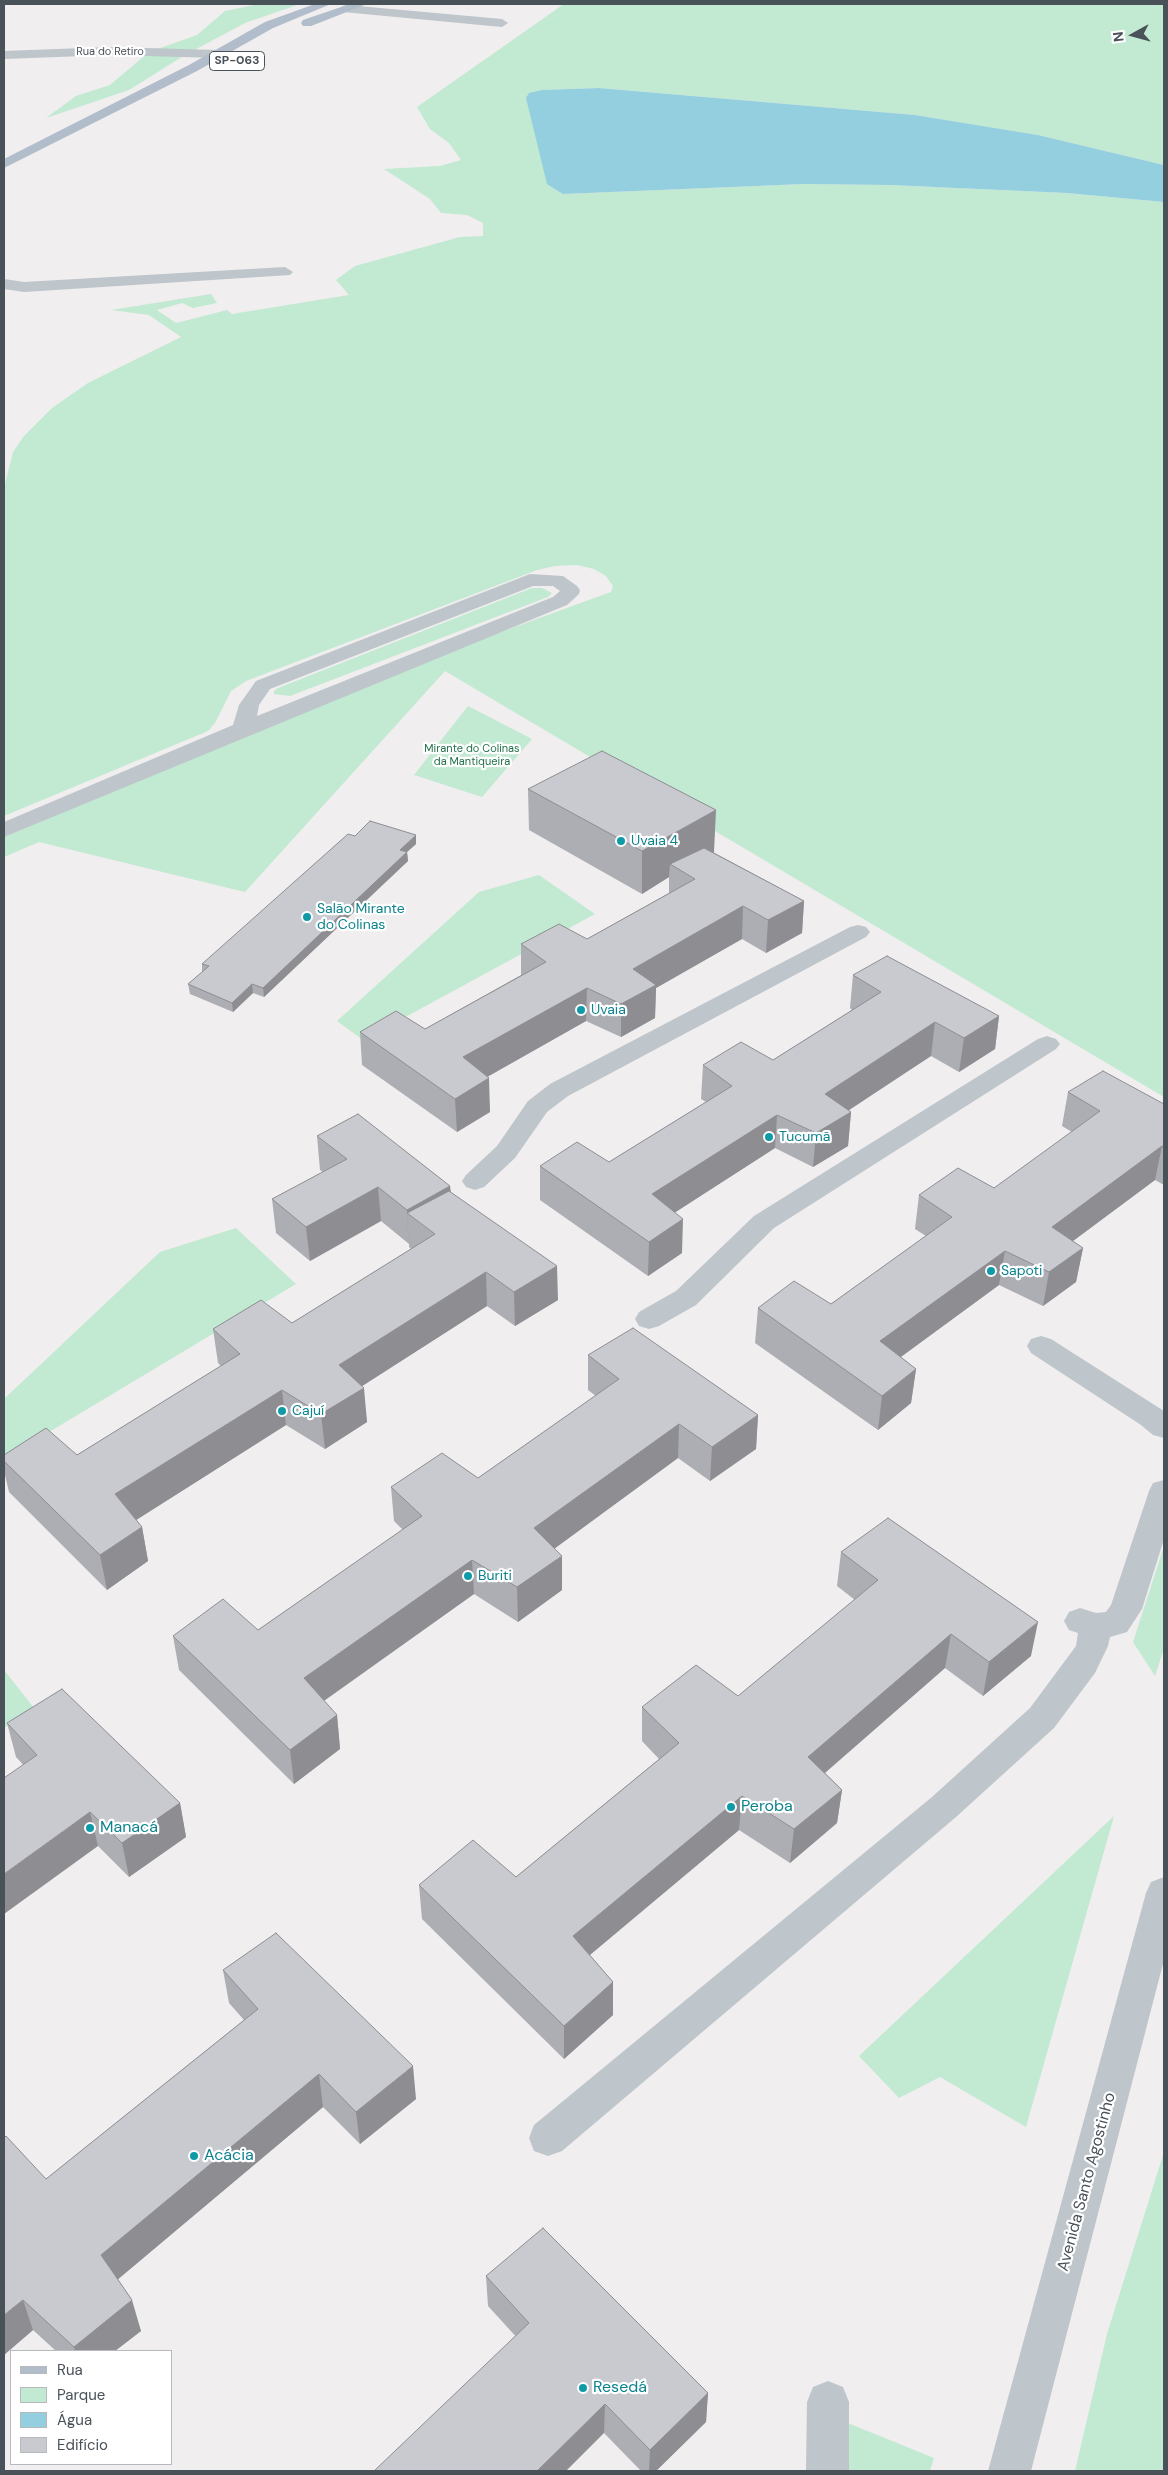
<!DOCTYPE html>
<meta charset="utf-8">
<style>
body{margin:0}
#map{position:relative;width:1168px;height:2475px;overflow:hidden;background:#f0eeee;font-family:"DM Sans",sans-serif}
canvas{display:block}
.frame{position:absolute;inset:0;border:5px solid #495159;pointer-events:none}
.legend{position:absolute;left:10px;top:2350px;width:162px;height:115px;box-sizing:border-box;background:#fff;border:1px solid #b6b9bd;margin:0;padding:6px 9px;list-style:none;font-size:15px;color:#495159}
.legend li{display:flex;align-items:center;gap:10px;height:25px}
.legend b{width:25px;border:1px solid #b6b9bd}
.north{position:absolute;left:1108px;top:10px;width:50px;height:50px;-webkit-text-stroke:4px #fff;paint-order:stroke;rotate:263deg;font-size:14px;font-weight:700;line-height:20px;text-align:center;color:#495159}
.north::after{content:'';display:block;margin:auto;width:18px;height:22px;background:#495159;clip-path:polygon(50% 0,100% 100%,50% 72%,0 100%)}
</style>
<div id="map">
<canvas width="1168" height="2475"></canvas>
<div class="frame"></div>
<ul class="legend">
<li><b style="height:6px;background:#b1bdca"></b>Rua</li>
<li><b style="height:14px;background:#c2e9d2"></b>Parque</li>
<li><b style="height:14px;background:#94cfe0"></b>Água</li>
<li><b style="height:14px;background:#c9cad0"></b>Edifício</li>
</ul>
<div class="north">N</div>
</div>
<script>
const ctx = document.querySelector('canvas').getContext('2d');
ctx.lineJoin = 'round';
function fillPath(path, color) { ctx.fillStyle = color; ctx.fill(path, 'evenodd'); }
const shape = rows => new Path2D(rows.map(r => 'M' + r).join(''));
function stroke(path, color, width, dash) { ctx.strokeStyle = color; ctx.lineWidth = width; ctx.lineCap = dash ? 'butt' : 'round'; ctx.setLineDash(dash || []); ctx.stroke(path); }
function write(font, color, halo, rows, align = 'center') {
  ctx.font = font + ' "DM Sans",sans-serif'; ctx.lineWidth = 4.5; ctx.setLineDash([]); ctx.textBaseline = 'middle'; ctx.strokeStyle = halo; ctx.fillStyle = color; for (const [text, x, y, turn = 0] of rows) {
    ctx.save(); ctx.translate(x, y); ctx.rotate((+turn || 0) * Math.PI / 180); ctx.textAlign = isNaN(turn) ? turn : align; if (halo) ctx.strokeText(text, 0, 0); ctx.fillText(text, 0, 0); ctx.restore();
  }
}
fillPath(shape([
 [259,4,300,4,245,23,185,55,129,90,46,118,76,96,110,85,149,52,197,35,225,11],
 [564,4,1164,4,1164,165,1038,135,915,115,599,88,542,90,563,194,804,184,890,185,1067,193,1164,202,1164,1097,445,671,245,892,39,842,4,857,4,837,432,657,611,592,613,586,606,576,594,569,577,565,555,566,537,570,246,681,231,691,215,723,208,731,4,816,4,488,13,452,24,436,52,408,88,383,181,337,149,315,111,310,211,294,217,303,193,308,182,303,157,310,176,323,227,310,232,314,349,295,336,280,355,266,460,237,483,236,483,223,467,215,441,213,430,199,384,169,440,166,461,160,449,143,430,129,417,107],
 [532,588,542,588,552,593,548,597,290,696,274,694,274,691,278,688],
 [468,706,532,739,482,797,414,775],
 [539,875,595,914,363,1040,337,1021,479,892],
 [236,1228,296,1284,4,1459,4,1399,160,1252],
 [1164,1546,1164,1648,1155,1676,1133,1642],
 [4,1670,34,1708,4,1728],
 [1114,1816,1026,2127,940,2077,899,2098,859,2056],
 [1164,2152,1164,2471,1075,2471,1107,2334],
 [838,2419,934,2458,930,2471,829,2471]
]), '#c2e9d2');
fillPath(shape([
 [599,88,915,115,1038,135,1164,165,1164,202,1067,193,890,185,804,184,563,194,547,184,526,98,529,93,542,90]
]), '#94cfe0');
fillPath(shape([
 [347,5,502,19,508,23,502,27,343,12,341,9,343,6,347,5],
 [110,47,217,50,223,54,217,58,110,55,4,59,4,51,110,47],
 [285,267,293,272,290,275,24,292,4,289,4,279,24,282,285,267],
 [530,574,563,576,577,586,580,590,579,594,567,605,4,837,4,822,233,725,239,705,256,681,530,574],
 [533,586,553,586,560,591,553,597,257,716,259,705,270,689,533,586],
 [858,925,866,927,870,932,866,937,568,1096,547,1112,515,1158,484,1187,475,1190,466,1187,462,1181,466,1175,497,1146,528,1101,550,1084,850,927,858,925],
 [1047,1036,1056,1039,1060,1044,1056,1049,774,1228,696,1305,659,1326,649,1329,639,1326,635,1319,639,1312,676,1291,754,1216,1038,1039,1047,1036],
 [1041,1336,1051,1339,1164,1411,1164,1438,1153,1435,1141,1425,1031,1353,1027,1346,1031,1339,1041,1336],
 [1164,1480,1164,1539,1142,1609,1127,1632,1110,1637,1108,1646,1095,1673,1054,1728,956,1817,562,2151,548,2156,534,2151,529,2138,534,2125,932,1797,1030,1708,1076,1646,1078,1633,1069,1630,1064,1621,1069,1612,1080,1608,1096,1613,1106,1612,1111,1605,1149,1491,1153,1483,1164,1480],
 [1164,1877,1164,1960,1031,2471,988,2471,1146,1893,1151,1882,1164,1877],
 [828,2381,843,2387,849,2402,849,2471,806,2471,807,2402,813,2387,828,2381]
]), '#bec5cb');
fillPath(shape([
 [315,4,331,4,273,28,197,71,4,168,4,159,189,65,265,22,315,4],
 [350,4,367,4,311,26,303,26,301,23,303,20,350,4]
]), '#b1bdca');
fillPath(shape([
 [528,789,714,852,713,852,804,901,802,933,766,953,742,939,656,988,655,1018,621,1037,586,1021,487,1077,490,1112,457,1132,362,1065,360,1032,425,1029,521,975,521,944,587,939,669,893,669,877,642,894,529,830],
 [355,836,416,844,407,852,408,861,264,997,253,993,233,1012,190,994,188,984,202,972,202,964],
 [853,975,999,1016,995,1049,959,1072,931,1056,848,1110,851,1112,848,1146,813,1167,775,1148,675,1212,682,1253,648,1276,540,1200,540,1166,609,1162,706,1102,701,1099,703,1065,773,1060,852,1010,850,1008],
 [1068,1092,1164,1104,1164,1185,1155,1180,1073,1241,1083,1248,1076,1282,1043,1306,999,1285,901,1357,916,1369,911,1403,878,1430,755,1343,758,1308,831,1304,926,1236,915,1229,919,1195,994,1188,1072,1132,1062,1126],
 [317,1136,450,1186,451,1192,558,1300,515,1326,487,1306,362,1386,367,1422,325,1449,286,1425,136,1520,142,1527,148,1561,107,1590,9,1492,4,1471,4,1455,77,1455,221,1366,218,1363,213,1329,292,1323,411,1249,409,1247,409,1244,381,1221,310,1261,276,1233,272,1199,323,1172,320,1170],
 [588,1355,758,1415,756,1449,710,1481,678,1458,554,1548,562,1590,518,1622,474,1594,324,1701,337,1715,340,1749,294,1784,179,1670,173,1636,258,1630,403,1530,394,1521,391,1487,478,1478,596,1396,588,1390],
 [841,1552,1031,1656,983,1696,945,1668,825,1773,842,1790,837,1823,790,1863,739,1830,590,1955,613,1982,613,2015,564,2059,422,1919,419,1885,516,1877,659,1759,642,1741,642,1707,738,1696,855,1600,837,1586],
 [7,1723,180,1803,186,1837,129,1877,98,1846,16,1757],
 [223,1970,416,2099,360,2144,323,2107,118,2279,141,2331,115,2351,56,2351,33,2330,4,2355,46,2179,244,2020,229,2003],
 [486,2276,708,2393,706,2422,656,2471,641,2471,604,2433,488,2306]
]), '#adaeb3');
fillPath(shape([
 [716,810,714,852,681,871,670,864,669,877,642,894,642,851],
 [416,835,416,844,407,852,408,861,264,997,263,988,400,850],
 [804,901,802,933,766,953,768,920],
 [743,906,742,939,656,988,655,1018,621,1037,621,1004,633,969],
 [252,984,253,993,233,1012,232,1003],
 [587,988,586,1021,464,1090,463,1057],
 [999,1016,995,1049,959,1072,964,1038],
 [935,1022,931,1056,822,1128,825,1094],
 [489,1078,490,1112,457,1132,455,1099],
 [851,1112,848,1146,813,1167,816,1133],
 [777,1115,775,1148,651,1228,652,1194],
 [1162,1146,1155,1180,1046,1261,1052,1227],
 [450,1186,452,1220,407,1213,409,1245,407,1210],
 [378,1187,381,1221,310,1261,306,1227],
 [683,1219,682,1253,648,1276,649,1242],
 [1083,1248,1076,1282,1043,1306,1049,1272],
 [1005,1251,999,1285,876,1375,880,1341],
 [557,1266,558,1300,515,1326,514,1292],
 [486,1272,487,1306,342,1399,339,1365],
 [916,1369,911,1403,878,1430,882,1396],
 [364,1388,367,1422,325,1449,321,1414],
 [282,1390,286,1425,122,1529,115,1494],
 [758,1415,756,1449,710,1481,712,1447],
 [679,1424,678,1458,535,1563,534,1528],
 [142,1527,148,1561,107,1590,100,1555],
 [562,1556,562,1590,518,1622,517,1587],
 [472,1560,474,1594,308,1712,304,1678],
 [1038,1622,1031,1656,983,1696,989,1662],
 [951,1634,945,1668,804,1791,808,1757],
 [337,1715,340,1749,294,1784,290,1750],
 [842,1790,837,1823,790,1863,794,1829],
 [742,1796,739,1830,573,1969,573,1936],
 [180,1803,186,1837,129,1877,122,1843],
 [90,1812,98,1846,4,1914,4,1874],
 [613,1982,613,2015,564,2059,564,2026],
 [413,2066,416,2099,360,2144,356,2112],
 [319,2074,323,2107,110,2286,101,2255],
 [23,2300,33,2330,4,2355,4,2315],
 [132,2300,141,2331,115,2351,75,2351,74,2347],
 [708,2393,706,2422,656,2471,649,2471,650,2450],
 [605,2404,604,2433,566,2471,537,2471]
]), '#8d8d92');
const building = shape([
 [602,751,716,810,642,851,528,789,602,751],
 [370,821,416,835,400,850,407,852,263,988,252,984,232,1003,188,984,209,966,202,964,348,834,355,836,370,821],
 [704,848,804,901,768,920,743,906,633,969,656,985,621,1004,587,988,463,1057,489,1078,455,1099,360,1032,396,1011,425,1029,546,962,521,944,559,924,587,939,695,879,670,864,704,848],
 [887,956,999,1016,964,1038,935,1022,825,1094,851,1112,816,1133,777,1115,652,1194,683,1219,649,1242,540,1166,577,1142,609,1162,732,1086,703,1065,741,1042,773,1060,881,992,853,975,887,956],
 [1103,1071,1164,1104,1164,1147,1162,1146,1052,1227,1083,1248,1049,1272,1005,1251,880,1341,916,1369,882,1396,758,1308,794,1281,831,1304,952,1217,919,1195,958,1168,994,1188,1100,1111,1068,1092,1103,1071],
 [358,1114,450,1186,407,1210,378,1187,306,1227,272,1199,347,1159,317,1136,358,1114],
 [449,1191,557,1266,514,1292,486,1272,339,1365,364,1388,321,1414,282,1390,115,1494,142,1527,100,1555,4,1461,4,1455,46,1428,77,1455,240,1354,213,1329,261,1300,292,1323,435,1234,407,1213,449,1191],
 [633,1328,758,1415,712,1447,679,1424,534,1528,562,1556,517,1587,472,1560,304,1678,337,1715,290,1750,173,1636,223,1599,258,1630,422,1516,391,1487,442,1453,478,1478,619,1379,588,1355,633,1328],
 [888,1518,1038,1622,989,1662,951,1634,808,1757,842,1790,794,1829,742,1796,573,1936,613,1982,564,2026,419,1885,473,1840,516,1877,679,1743,642,1707,696,1665,738,1696,878,1580,841,1552,888,1518],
 [62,1689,180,1803,122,1843,90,1812,4,1874,4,1778,37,1755,7,1723,62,1689],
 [276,1933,413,2066,356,2112,319,2074,101,2255,132,2300,74,2347,23,2300,4,2315,4,2138,6,2136,46,2179,258,2009,223,1970,276,1933],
 [543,2228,708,2393,650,2450,605,2404,537,2471,374,2471,529,2323,486,2276,543,2228]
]);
fillPath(building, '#c9cad0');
stroke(building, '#8d8d92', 1);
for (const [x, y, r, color] of [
 [621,841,5,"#0f9aa8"],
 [307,917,5,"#0f9aa8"],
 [581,1010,5,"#0f9aa8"],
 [769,1137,5,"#0f9aa8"],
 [991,1271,5,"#0f9aa8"],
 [282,1411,5,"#0f9aa8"],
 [468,1576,5,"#0f9aa8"],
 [731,1807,5,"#0f9aa8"],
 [90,1828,5,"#0f9aa8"],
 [194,2156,5,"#0f9aa8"],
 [583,2388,5,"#0f9aa8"]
]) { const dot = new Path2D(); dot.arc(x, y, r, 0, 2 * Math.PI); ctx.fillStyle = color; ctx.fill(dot); stroke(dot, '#fff', 2); }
write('11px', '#495159', '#fff', [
 ["Rua do Retiro",110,52]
]);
write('11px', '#22714b', '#fff', [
 ["Mirante do Colinas",472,749],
 ["da Mantiqueira",472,762]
]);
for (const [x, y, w] of [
 [237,61,55]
]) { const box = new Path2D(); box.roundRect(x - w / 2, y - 9.5, w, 19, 4); ctx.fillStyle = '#fff'; ctx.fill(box); stroke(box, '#495159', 1); }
write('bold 12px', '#495159', null, [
 ["SP-063",237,61]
]);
write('14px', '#0d838f', '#fff', [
 ["Uvaia 4",631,841],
 ["Salão Mirante",317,909],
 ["do Colinas",317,925],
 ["Uvaia",591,1010],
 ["Tucumã",779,1137],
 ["Sapoti",1001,1271],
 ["Cajuí",292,1411],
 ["Buriti",478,1576]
], 'left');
write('16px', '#0d838f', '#fff', [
 ["Peroba",741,1807],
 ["Manacá",100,1828],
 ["Acácia",204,2156],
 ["Resedá",593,2388]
], 'left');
write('16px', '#495159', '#fff', [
 ["Avenida Santo Agostinho",1087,2182,-75]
]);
</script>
